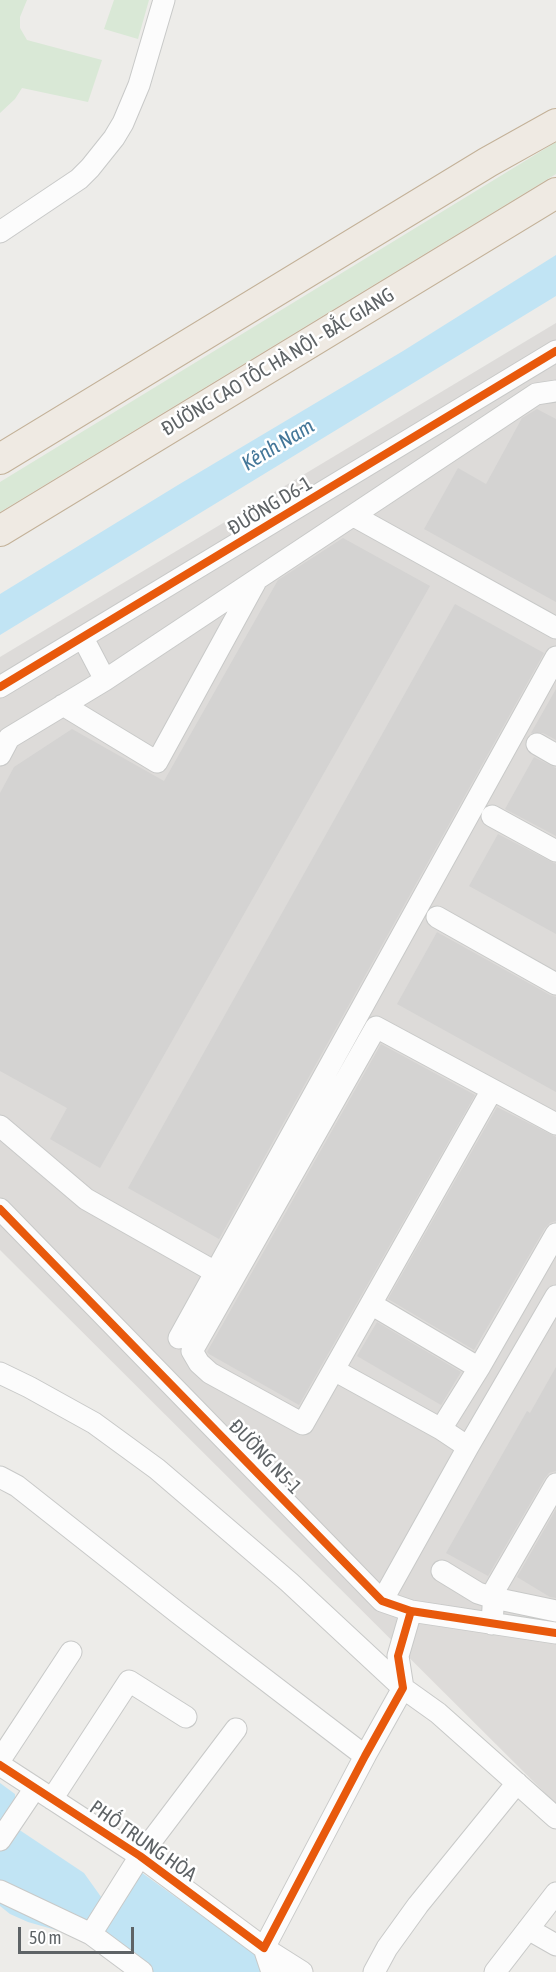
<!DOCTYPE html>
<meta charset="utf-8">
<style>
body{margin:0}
#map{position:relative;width:556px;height:1972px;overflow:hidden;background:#edece9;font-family:"Asap Condensed",sans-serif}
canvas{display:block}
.scale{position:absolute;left:18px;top:1927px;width:116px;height:27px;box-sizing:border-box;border:3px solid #5e6366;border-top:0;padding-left:8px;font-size:18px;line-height:21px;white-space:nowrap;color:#5e6366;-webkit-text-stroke:4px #fff;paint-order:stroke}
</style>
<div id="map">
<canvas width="556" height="1972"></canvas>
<div class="scale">50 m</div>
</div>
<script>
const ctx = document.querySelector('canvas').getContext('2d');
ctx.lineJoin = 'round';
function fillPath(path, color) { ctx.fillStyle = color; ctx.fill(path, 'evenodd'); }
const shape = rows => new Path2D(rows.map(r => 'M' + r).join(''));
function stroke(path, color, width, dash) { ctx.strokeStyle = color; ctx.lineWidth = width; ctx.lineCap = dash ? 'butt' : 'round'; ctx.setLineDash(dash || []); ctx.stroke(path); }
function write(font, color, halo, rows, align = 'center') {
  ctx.font = font + ' "Asap Condensed",sans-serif'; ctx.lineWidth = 5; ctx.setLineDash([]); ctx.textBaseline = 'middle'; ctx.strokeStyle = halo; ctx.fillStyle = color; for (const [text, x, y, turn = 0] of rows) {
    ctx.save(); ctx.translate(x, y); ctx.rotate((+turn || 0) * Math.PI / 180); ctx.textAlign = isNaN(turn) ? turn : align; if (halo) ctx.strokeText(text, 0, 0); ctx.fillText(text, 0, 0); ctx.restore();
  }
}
fillPath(shape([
 [556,323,556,1804,0,1250,0,657]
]), '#dddbd9');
fillPath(shape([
 [0,0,27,0,20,17,20,28,27,40,102,60,88,102,22,88,15,99,0,113],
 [114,0,149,0,138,39,104,29],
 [556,142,556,174,0,512,0,482]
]), '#d9e8d6');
fillPath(shape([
 [556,255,556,296,0,635,0,594,178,485,403,351],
 [0,1783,15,1794,15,1827,84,1873,104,1901,80,1937,28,1922,10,1914,0,1906],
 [138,1870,262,1959,266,1972,138,1972,97,1940]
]), '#c1e4f4');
fillPath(shape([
 [537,409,556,419,556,602,424,529,458,468,486,484,522,418],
 [343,538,430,586,100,1168,50,1139,67,1108,0,1071,0,793,14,767,72,729,164,781,278,580],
 [455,604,544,653,219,1239,128,1188],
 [556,689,556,740,543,733,531,733],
 [534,757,556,768,556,836,505,809],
 [498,834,556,864,556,934,469,886],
 [437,932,550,995,556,997,556,1092,397,1004],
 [381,1044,475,1095,299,1405,209,1354,207,1352],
 [497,1107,556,1137,556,1221,550,1223,545,1228,474,1350,388,1299],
 [377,1322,461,1372,441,1405,357,1356],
 [556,1367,556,1471,549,1473,545,1478,488,1576,446,1553,527,1411,530,1413],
 [556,1509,556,1598,550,1597,517,1577]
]), '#d4d3d2');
const minor = shape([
 [0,232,79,179,90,168,114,138,123,123,139,85,164,0],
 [354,516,556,628],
 [83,638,105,680],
 [0,687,556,351],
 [63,705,157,762,255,583],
 [537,744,556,755],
 [0,755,9,738,105,680,536,394,556,391],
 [492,816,556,851],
 [437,917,556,984],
 [492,1090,303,1424,210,1373,199,1363,192,1351,376,1027,556,1124],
 [0,1126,86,1199,215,1272],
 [0,1209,382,1601,411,1611,556,1633],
 [371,1304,479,1368],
 [179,1338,556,657],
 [334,1370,441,1429,468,1447],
 [0,1373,29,1387,94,1423,157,1469,289,1582,403,1688,438,1713,556,1818],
 [441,1429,479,1368,556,1234],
 [0,1477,17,1486,178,1613,365,1756],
 [442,1571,478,1593,494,1598,556,1611],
 [382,1601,468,1447,556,1296],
 [492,1624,494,1591,556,1484],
 [0,1760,71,1652],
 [0,1765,140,1856,264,1948,302,1972],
 [52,1799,129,1681,186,1717],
 [0,1840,35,1788],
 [0,1891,91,1934,142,1972],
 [528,1929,556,1945],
 [91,1934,140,1856,236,1729],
 [272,1972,264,1948,365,1756,403,1688,398,1656,411,1611],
 [374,1972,387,1948,418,1905,517,1783],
 [495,1972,556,1893]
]);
const highway = shape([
 [0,459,488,162,556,124],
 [0,531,556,193]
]);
stroke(minor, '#c8c9c8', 23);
stroke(highway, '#c3b198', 32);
stroke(minor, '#fcfcfc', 21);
stroke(highway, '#efeae3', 30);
stroke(shape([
 [0,687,556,351],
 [0,1209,382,1601,411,1611,556,1633],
 [0,1765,140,1856,264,1948,365,1756,403,1688,398,1656,411,1611]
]), '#e8590c', 8);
write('20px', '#5e6366', '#fff', [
 ["ĐƯỜNG CAO TỐC HÀ NỘI - BẮC GIANG",278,362,-31],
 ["ĐƯỜNG D6-1",270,506,-31],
 ["ĐƯỜNG N5-1",265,1457,46],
 ["PHỐ TRUNG HÒA",143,1841,35]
]);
write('italic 21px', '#479', '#fff', [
 ["Kênh Nam",278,445,-31]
]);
</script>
